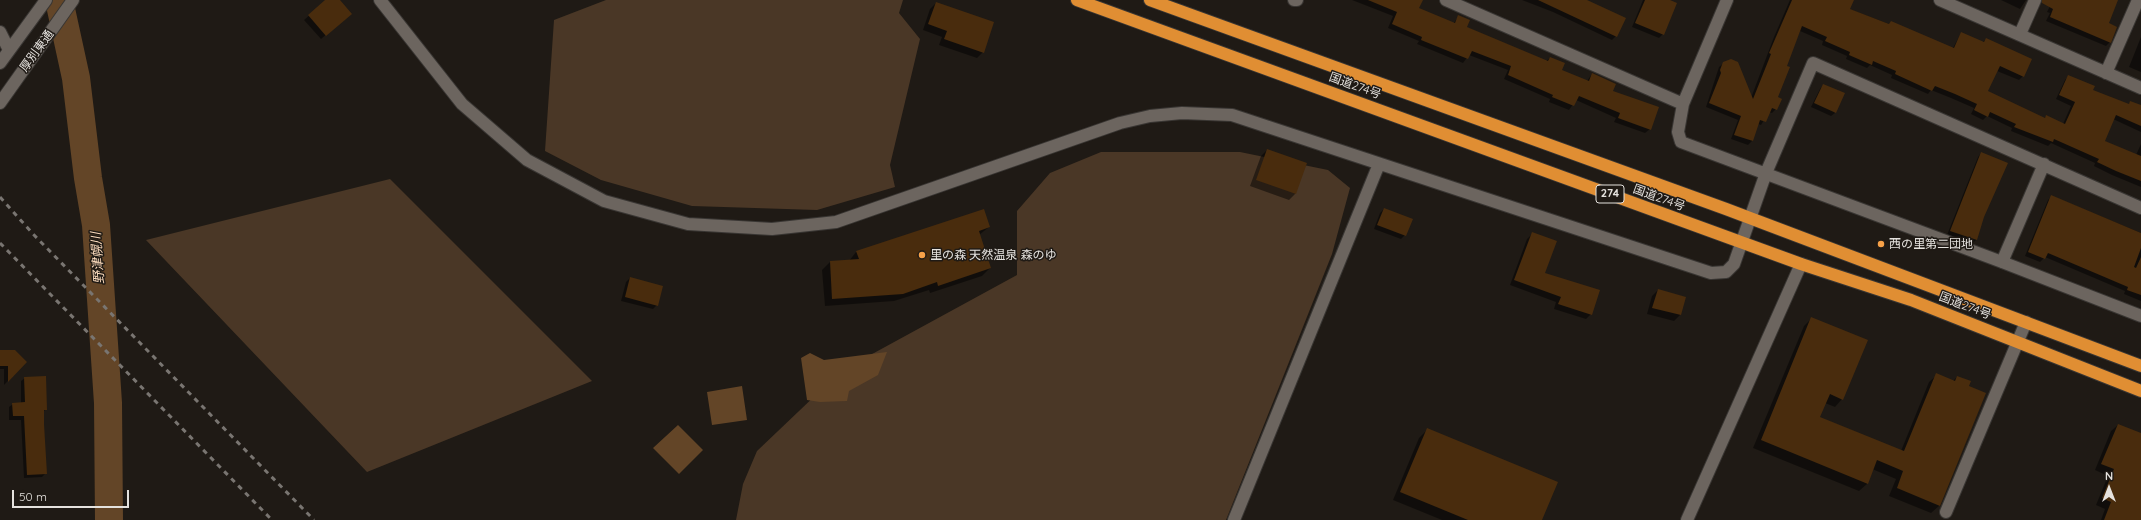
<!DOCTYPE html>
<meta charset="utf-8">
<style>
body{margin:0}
#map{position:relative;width:2141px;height:520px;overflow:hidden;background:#1f1a15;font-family:Quicksand,sans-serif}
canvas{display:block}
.north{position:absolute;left:2089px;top:468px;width:40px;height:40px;-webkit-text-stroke:3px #1f1a15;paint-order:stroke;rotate:0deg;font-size:11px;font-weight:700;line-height:16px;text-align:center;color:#e5e2de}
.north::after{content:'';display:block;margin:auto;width:14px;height:18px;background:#e5e2de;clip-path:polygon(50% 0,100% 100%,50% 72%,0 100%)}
.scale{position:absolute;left:12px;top:490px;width:117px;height:18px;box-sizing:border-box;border:2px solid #e5e2de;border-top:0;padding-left:5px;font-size:12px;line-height:14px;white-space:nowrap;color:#e5e2de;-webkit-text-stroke:3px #1f1a15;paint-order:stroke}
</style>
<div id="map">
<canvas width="2141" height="520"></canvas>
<div class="north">N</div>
<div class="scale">50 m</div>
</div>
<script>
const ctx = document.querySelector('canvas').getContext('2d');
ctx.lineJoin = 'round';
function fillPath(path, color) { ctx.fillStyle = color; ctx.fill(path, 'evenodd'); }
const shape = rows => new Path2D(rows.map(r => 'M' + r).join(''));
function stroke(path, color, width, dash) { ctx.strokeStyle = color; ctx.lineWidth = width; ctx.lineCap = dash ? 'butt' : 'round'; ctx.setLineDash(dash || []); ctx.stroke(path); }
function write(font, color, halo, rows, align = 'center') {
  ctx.font = font + ' Quicksand,"Noto Sans JP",sans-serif'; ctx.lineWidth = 3; ctx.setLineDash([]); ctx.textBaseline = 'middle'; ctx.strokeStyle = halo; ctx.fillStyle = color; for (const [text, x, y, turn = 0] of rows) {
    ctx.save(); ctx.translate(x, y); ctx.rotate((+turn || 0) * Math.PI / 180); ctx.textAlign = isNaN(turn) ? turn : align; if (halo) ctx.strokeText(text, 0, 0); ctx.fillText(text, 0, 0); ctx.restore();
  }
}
fillPath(shape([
 [606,0,903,0,899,13,920,39,890,165,895,187,817,210,692,206,601,180,545,151,554,20],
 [1101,152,1240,152,1328,170,1350,188,1332,254,1226,520,736,520,743,484,757,451,841,371,1017,275,1017,211,1050,173],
 [390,179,592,381,367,472,146,240]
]), '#4a3726');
fillPath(shape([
 [887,352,878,375,849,391,847,401,820,402,807,400,801,358,810,353,824,360],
 [742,386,747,420,712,425,707,392],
 [678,425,703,450,679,474,653,448]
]), '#634527');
fillPath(shape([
 [327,0,339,0,347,17,321,39,304,20],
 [1352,0,1418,0,1418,9,1453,24,1459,16,1466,27,1546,61,1550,58,1560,70,1587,81,1592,74,1650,129,1645,133,1614,122,1616,118,1576,100,1569,110,1549,102,1550,99,1504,79,1508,70,1469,55,1463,63,1417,44,1419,41,1388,28,1393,16],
 [1522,0,1585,0,1616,36,1612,40,1553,12],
 [1643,0,1668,0,1663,34,1659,38,1632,27],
 [1790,0,1853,0,1849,9,1953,48,1961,33,1982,43,1986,39,2023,76,2019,80,1997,71,1987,92,2044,119,2046,116,2063,124,2071,106,2056,99,2065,80,2069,76,2092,91,2128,105,2131,102,2141,107,2141,132,2113,119,2104,141,2136,155,2141,144,2141,187,2112,175,2094,166,2095,163,2051,143,2048,146,2011,131,2012,128,1987,116,1983,120,1971,114,1974,108,1951,98,1931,90,1928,94,1891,78,1892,75,1870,65,1867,68,1846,59,1847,56,1822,45,1823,41,1800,31,1785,67,1776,98,1776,109,1772,113,1769,112,1761,125,1758,124,1752,141,1748,145,1731,139,1738,120,1706,107,1719,67,1724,63,1751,98,1774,37],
 [2001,0,2026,0,2020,9],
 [2053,0,2117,0,2107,24,2110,42,2106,46,2046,21,2050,13,2047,12],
 [936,3,983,52,977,58,939,45,942,37,923,30,930,9],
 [2141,37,2141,72,2129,67],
 [1823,85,1835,113,1831,116,1811,107,1820,89],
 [1267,150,1306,164,1295,194,1289,200,1250,186,1261,156],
 [1981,153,1983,217,1976,240,1972,244,1947,235,1978,157],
 [2052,196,2141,233,2141,301,2124,294,2125,291,2045,257,2040,262,2025,256,2048,200],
 [1384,209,1405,235,1401,239,1374,229,1380,213],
 [989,227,979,235,990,268,982,276,930,293,929,290,894,301,825,306,822,270,830,262,849,261,856,252],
 [1532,234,1544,274,1591,314,1586,319,1554,309,1556,302,1510,285,1527,239],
 [630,278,657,305,653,309,621,301,626,282],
 [1658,290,1685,297,1680,315,1674,321,1647,314,1652,296],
 [1812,318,1842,399,1835,407,1825,403,1819,417,1901,451,1929,382,1937,375,1953,381,1957,377,1968,387,1939,506,1931,513,1889,496,1896,479,1872,469,1867,484,1859,491,1753,448,1804,326],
 [0,351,26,362,4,385,4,369,0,369],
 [25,378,46,409,43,412,46,473,42,477,24,478,21,420,9,420,9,407,13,404,21,403,21,381],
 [2118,425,2141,435,2141,514,2136,520,2101,520,2105,509,2096,505,2108,476,2095,470,2111,431],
 [1427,430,1541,520,1442,520,1393,500,1419,438]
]), '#0007');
stroke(shape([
 [59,0,76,78,88,178,96,225,108,403,109,520]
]), '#634527', 28);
fillPath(shape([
 [325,0,340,0,352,14,326,36,308,15],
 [1368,0,1423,0,1419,8,1455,23,1458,15,1470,20,1467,27,1548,61,1550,57,1565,63,1562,70,1589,81,1592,73,1616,84,1613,91,1659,107,1651,130,1618,118,1620,113,1579,96,1574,106,1552,97,1553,95,1508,75,1511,66,1472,51,1468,59,1421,40,1422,37,1392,24,1397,12],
 [1538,0,1587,0,1626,18,1617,37],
 [1645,0,1670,0,1677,3,1664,35,1635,23],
 [1792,0,1854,0,1850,9,1889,24,1891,21,1954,48,1961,32,1984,42,1986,38,2032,59,2024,77,2000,66,1988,91,2045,118,2046,115,2065,124,2075,102,2059,95,2068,75,2095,86,2093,90,2129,104,2130,101,2141,105,2141,126,2116,115,2105,141,2141,156,2141,181,2116,171,2097,162,2099,159,2054,139,2053,142,2014,127,2016,124,1990,112,1988,117,1974,110,1977,104,1955,94,1935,86,1932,91,1895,74,1896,71,1873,61,1872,65,1849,55,1850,52,1825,41,1827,37,1802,26,1787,66,1790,67,1778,97,1782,99,1777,110,1772,108,1766,122,1760,120,1753,141,1734,135,1741,116,1709,103,1721,73,1720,70,1723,62,1731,59,1738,62,1753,99,1771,54,1769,53],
 [2042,0,2118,0,2109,23,2117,27,2111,43,2050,17,2053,9,2042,3],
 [936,2,994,22,984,53,944,39,947,31,928,24],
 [1823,84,1845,93,1836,113,1814,103],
 [1267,149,1307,163,1296,194,1256,180],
 [1981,152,2008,163,1984,217,1977,240,1950,231],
 [2051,195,2141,233,2141,248,2134,267,2136,268,2141,257,2141,295,2127,290,2128,287,2048,253,2045,259,2028,252],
 [1384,208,1413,219,1406,236,1377,225],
 [984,209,990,227,979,231,991,268,938,286,937,282,903,294,832,299,830,261,859,259,856,251],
 [1532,232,1557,241,1545,273,1600,290,1592,315,1558,304,1561,297,1514,280],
 [630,277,663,286,658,306,625,297],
 [1658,289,1686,297,1681,315,1652,308],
 [1811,317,1868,340,1843,400,1830,394,1820,417,1904,451,1936,373,1955,381,1957,376,1971,381,1969,386,1986,393,1940,506,1897,488,1903,471,1877,460,1868,484,1761,440],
 [0,350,15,350,27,362,8,382,8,366,0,366],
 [46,376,47,410,44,410,44,424,47,474,27,475,24,416,13,416,12,403,25,402,24,377],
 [2118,424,2141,433,2141,520,2104,520,2111,502,2102,498,2114,469,2101,464],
 [1427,428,1558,482,1542,520,1468,520,1400,492]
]), '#492c0d');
const minor = shape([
 [380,0,462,104,527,160,604,201,688,224,772,229,836,222,1120,123,1150,116,1182,113,1232,115,1711,273,1726,272,1734,264,1766,173,1813,63,2141,208],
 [1294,0,1297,0],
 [1446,0,1683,104],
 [1727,0,1683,104,1678,132,1681,142,2002,262,2141,316],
 [1940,0,2141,88],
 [0,32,9,50],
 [2020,34,2035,0],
 [0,63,46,0],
 [2106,73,2138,0],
 [0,103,73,0],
 [2002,262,2044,164],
 [1946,512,2026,322],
 [1234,520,1379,164],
 [1687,520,1801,264]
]);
const highway = shape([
 [1077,0,1801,264,1911,300,2141,391],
 [1150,0,1726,209,2141,366]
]);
stroke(minor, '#393633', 14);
stroke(highway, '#393633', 14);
stroke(minor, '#6c655f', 12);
stroke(highway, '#e08e33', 12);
stroke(shape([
 [0,197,33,234,314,520],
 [0,243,272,520]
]), '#797571', 3, [5, 5]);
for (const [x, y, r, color] of [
 [1881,244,4,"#f7a148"],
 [922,255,4,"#f7a148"]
]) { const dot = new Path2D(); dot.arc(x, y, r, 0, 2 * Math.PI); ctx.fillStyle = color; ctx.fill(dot); stroke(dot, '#1f1a15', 1.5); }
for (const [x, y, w] of [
 [1610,194,28]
]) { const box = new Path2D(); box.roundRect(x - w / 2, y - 9, w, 18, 3); ctx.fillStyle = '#1f1a15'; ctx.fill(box); stroke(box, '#e5e2de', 1); }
write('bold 11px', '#e5e2de', null, [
 ["274",1610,194]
]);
write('12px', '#e5e2de', '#1f1a15', [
 ["厚別東通",37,51,-54],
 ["国道274号",1355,86,20],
 ["国道274号",1659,198,20],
 ["国道274号",1965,306,21]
]);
write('12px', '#e5e2de', '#1f1a15', [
 ["西の里第二団地",1889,244],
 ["里の森 天然温泉 森のゆ",930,255]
], 'left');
write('italic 13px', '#fddcbe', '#1f1a15', [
 ["野津幌川",98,258,-94]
]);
</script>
